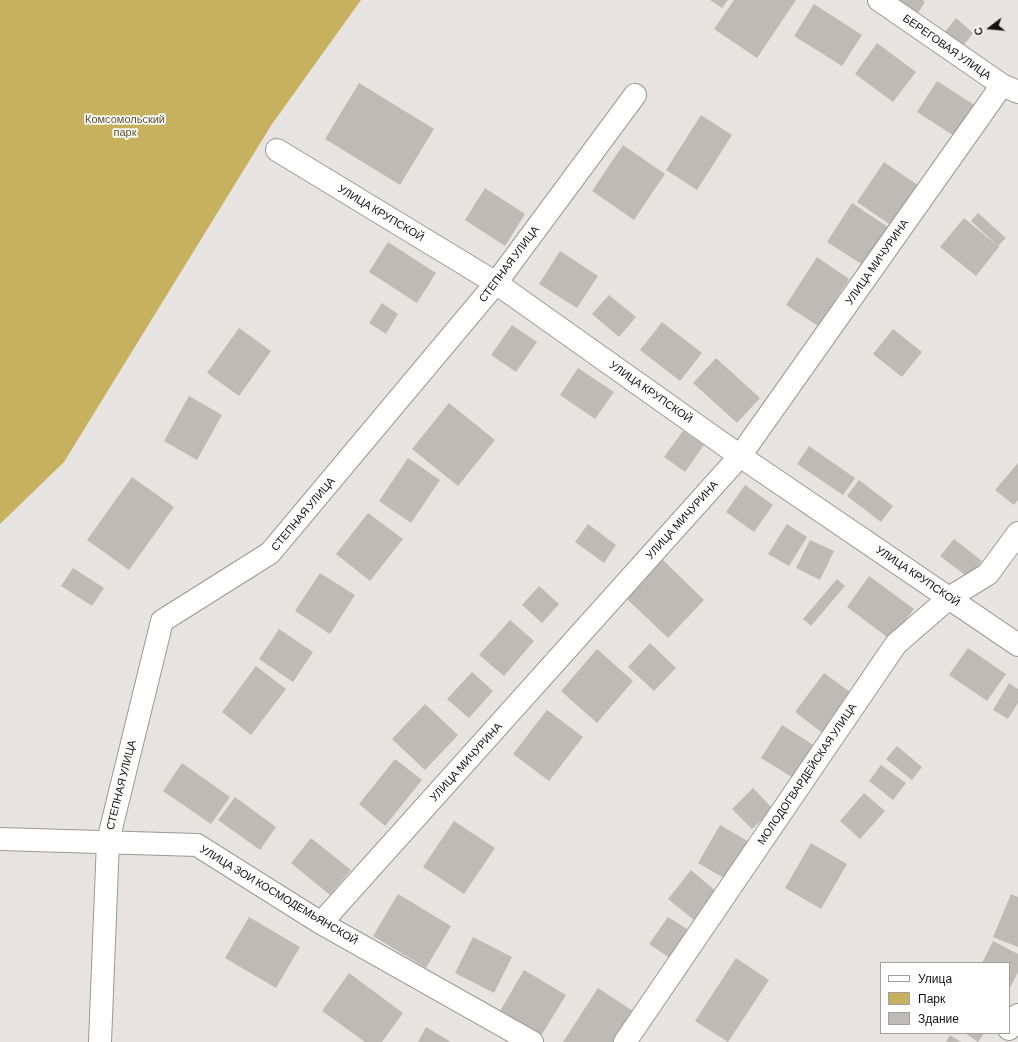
<!DOCTYPE html>
<meta charset="utf-8">
<style>
body{margin:0}
#map{position:relative;width:1018px;height:1042px;overflow:hidden;background:#e7e3e1;font-family:Barlow,sans-serif}
canvas{display:block}
.legend{position:absolute;left:880px;top:962px;width:130px;height:72px;box-sizing:border-box;background:#fff;border:1px solid #a1a0a0;margin:0;padding:5px 7px;list-style:none;font-size:12px;color:#131211}
.legend li{display:flex;align-items:center;gap:8px;height:20px}
.legend b{width:20px;border:1px solid #a1a0a0}
.north{position:absolute;left:970px;top:8px;width:40px;height:40px;-webkit-text-stroke:3px #fff;paint-order:stroke;rotate:254deg;font-size:11px;font-weight:700;line-height:16px;text-align:center;color:#131211}
.north::after{content:'';display:block;margin:auto;width:14px;height:18px;background:#131211;clip-path:polygon(50% 0,100% 100%,50% 72%,0 100%)}
</style>
<div id="map">
<canvas width="1018" height="1042"></canvas>
<ul class="legend">
<li><b style="height:5px;background:#fff"></b>Улица</li>
<li><b style="height:11px;background:#c5b15e"></b>Парк</li>
<li><b style="height:11px;background:#bebbb7"></b>Здание</li>
</ul>
<div class="north">С</div>
</div>
<script>
const ctx = document.querySelector('canvas').getContext('2d');
ctx.lineJoin = 'round';
function fillPath(path, color) { ctx.fillStyle = color; ctx.fill(path, 'evenodd'); }
const shape = rows => new Path2D(rows.map(r => 'M' + r).join(''));
function stroke(path, color, width, dash) { ctx.strokeStyle = color; ctx.lineWidth = width; ctx.lineCap = dash ? 'butt' : 'round'; ctx.setLineDash(dash || []); ctx.stroke(path); }
function write(font, color, halo, rows, align = 'center') {
  ctx.font = font + ' Barlow,sans-serif'; ctx.lineWidth = 3.5; ctx.setLineDash([]); ctx.textBaseline = 'middle'; ctx.strokeStyle = halo; ctx.fillStyle = color; for (const [text, x, y, turn = 0] of rows) {
    ctx.save(); ctx.translate(x, y); ctx.rotate((+turn || 0) * Math.PI / 180); ctx.textAlign = isNaN(turn) ? turn : align; if (halo) ctx.strokeText(text, 0, 0); ctx.fillText(text, 0, 0); ctx.restore();
  }
}
fillPath(shape([
 [0,0,361,0,272,124,64,462,0,524]
]), '#c5b15e');
fillPath(shape([
 [710,0,728,0,722,8],
 [734,0,796,0,757,58,714,29],
 [894,0,923,0,925,2,916,16],
 [814,4,862,35,842,66,794,36],
 [956,18,973,33,962,48,944,33],
 [877,43,916,72,893,102,855,74],
 [937,81,979,108,959,139,917,112],
 [359,83,434,129,400,185,325,139],
 [701,115,732,135,697,190,666,170],
 [623,145,665,174,634,220,592,191],
 [884,162,925,190,898,230,857,202],
 [485,188,525,214,505,246,465,220],
 [852,203,891,229,866,267,827,242],
 [978,213,1006,238,998,246,971,221],
 [964,218,999,247,976,276,940,247],
 [388,242,436,273,417,303,369,272],
 [560,251,598,276,577,308,539,284],
 [817,257,849,279,818,326,786,305],
 [609,295,636,317,619,337,592,314],
 [382,303,398,314,386,334,369,323],
 [662,322,702,353,680,381,640,350],
 [512,325,537,342,516,372,491,355],
 [239,328,271,351,239,396,207,373],
 [893,329,922,352,902,377,873,354],
 [716,358,760,398,737,423,693,383],
 [578,368,614,392,595,419,560,395],
 [189,396,222,415,197,460,164,441],
 [449,403,495,440,458,486,412,449],
 [683,431,704,445,685,472,664,457],
 [809,446,855,478,843,495,797,464],
 [408,458,440,480,411,523,379,501],
 [1018,463,1018,500,1014,505,995,490],
 [132,477,174,507,129,570,87,540],
 [859,480,893,506,881,522,847,496],
 [745,485,773,505,754,532,726,512],
 [368,513,403,539,370,581,336,554],
 [588,524,616,545,604,563,575,542],
 [787,524,807,537,789,566,768,554],
 [954,539,982,561,969,578,940,556],
 [810,540,834,551,820,580,796,568],
 [663,560,704,600,668,638,626,598],
 [73,568,104,588,92,606,61,586],
 [320,573,355,595,330,634,295,611],
 [869,576,914,609,891,640,847,607],
 [837,579,845,586,811,626,803,619],
 [539,586,559,604,542,623,522,605],
 [510,620,534,641,504,676,479,655],
 [279,629,313,652,293,682,259,659],
 [650,643,676,668,654,691,628,667],
 [968,648,1006,674,987,701,949,675],
 [597,649,633,681,597,723,561,691],
 [256,666,286,689,251,735,222,712],
 [472,672,493,691,469,718,447,699],
 [824,673,854,695,824,734,795,712],
 [1009,683,1018,689,1018,703,1008,719,993,710],
 [425,704,458,735,425,770,392,739],
 [547,710,583,737,549,781,513,754],
 [782,725,815,746,795,779,761,758],
 [897,746,922,767,912,780,886,759],
 [395,759,422,780,385,826,359,804],
 [182,763,230,797,211,824,163,791],
 [881,765,906,783,893,800,869,781],
 [753,788,773,809,752,829,732,809],
 [864,793,885,811,860,839,840,821],
 [235,797,276,827,260,850,218,820],
 [454,821,495,848,464,894,423,867],
 [720,825,751,843,729,881,698,863],
 [311,838,351,870,330,895,291,863],
 [811,843,847,864,821,909,785,888],
 [691,870,717,892,694,920,668,899],
 [398,894,451,926,426,968,373,936],
 [1011,894,1018,897,1018,947,993,937],
 [249,917,300,947,276,988,225,958],
 [668,917,690,931,671,959,649,944],
 [473,937,512,957,494,993,455,973],
 [993,941,1018,954,1018,972,1009,990,1009,963,982,963],
 [736,958,769,980,728,1042,695,1021],
 [524,970,566,995,541,1036,500,1011],
 [349,973,403,1013,382,1042,365,1042,322,1011],
 [598,988,633,1011,613,1042,563,1042],
 [426,1027,451,1042,418,1042],
 [965,1033,984,1033,978,1042],
 [950,1035,961,1042,946,1042]
]), '#bebbb7');
const minor = shape([
 [879,0,1002,85,1018,92],
 [277,150,496,283,740,456,1018,645],
 [0,839,197,845,321,923,532,1042],
 [321,923,740,456,1002,85],
 [1009,1029,1018,1015],
 [100,1042,108,841,162,621,270,553,496,283,635,95],
 [625,1042,896,644,949,598,988,574,1018,533]
]);
stroke(minor, '#9c9896', 24);
stroke(minor, '#fff', 22);
write('11px', '#131211', '#fff', [
 ["БЕРЕГОВАЯ УЛИЦА",947,47,35],
 ["УЛИЦА КРУПСКОЙ",381,213,31],
 ["УЛИЦА МИЧУРИНА",877,262,-55],
 ["СТЕПНАЯ УЛИЦА",509,264,-53],
 ["УЛИЦА КРУПСКОЙ",651,392,35],
 ["СТЕПНАЯ УЛИЦА",303,514,-50],
 ["УЛИЦА МИЧУРИНА",682,520,-48],
 ["УЛИЦА КРУПСКОЙ",918,576,34],
 ["УЛИЦА МИЧУРИНА",466,762,-48],
 ["МОЛОДОГВАРДЕЙСКАЯ УЛИЦА",807,774,-56],
 ["СТЕПНАЯ УЛИЦА",121,785,-76],
 ["УЛИЦА ЗОИ КОСМОДЕМЬЯНСКОЙ",279,895,31]
]);
write('11px', '#594f23', '#fff', [
 ["Комсомольский",125,119],
 ["парк",125,132]
]);
</script>
